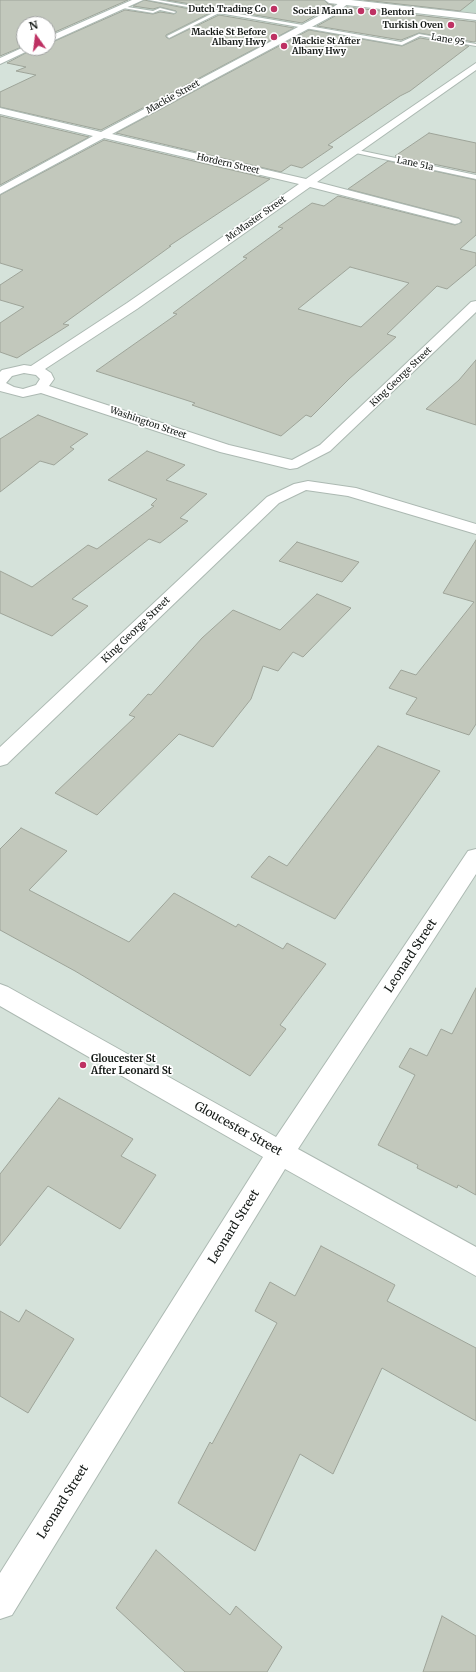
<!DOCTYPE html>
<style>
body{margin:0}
#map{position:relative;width:476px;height:1672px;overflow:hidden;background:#d5e2da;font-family:Merriweather,serif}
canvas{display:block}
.north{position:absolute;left:16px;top:16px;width:40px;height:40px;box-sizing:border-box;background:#fff;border:1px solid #a1a3a2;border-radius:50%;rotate:346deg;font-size:11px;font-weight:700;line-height:16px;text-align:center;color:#151a17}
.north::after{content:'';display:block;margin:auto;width:14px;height:18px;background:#be3163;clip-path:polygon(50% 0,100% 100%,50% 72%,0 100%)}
</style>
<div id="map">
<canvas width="476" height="1672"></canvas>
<div class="north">N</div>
</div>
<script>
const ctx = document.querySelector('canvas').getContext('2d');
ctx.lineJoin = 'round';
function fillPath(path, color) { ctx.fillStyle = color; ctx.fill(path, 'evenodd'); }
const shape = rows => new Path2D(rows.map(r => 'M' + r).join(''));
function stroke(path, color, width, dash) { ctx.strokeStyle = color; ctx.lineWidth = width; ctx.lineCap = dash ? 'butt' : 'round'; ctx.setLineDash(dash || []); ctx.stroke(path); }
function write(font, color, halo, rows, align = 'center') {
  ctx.font = font + ' Merriweather,serif'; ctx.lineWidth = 3.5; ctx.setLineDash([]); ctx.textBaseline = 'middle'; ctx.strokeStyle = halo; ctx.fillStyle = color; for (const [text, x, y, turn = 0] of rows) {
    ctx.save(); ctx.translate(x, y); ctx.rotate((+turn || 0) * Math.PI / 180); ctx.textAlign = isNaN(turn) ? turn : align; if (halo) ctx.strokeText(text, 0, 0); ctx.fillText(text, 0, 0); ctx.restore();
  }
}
fillPath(shape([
 [152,0,293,0,327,5,289,26,219,14,199,23,129,10],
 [358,0,476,0,476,13]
]), '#c3d8cb');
const building = shape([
 [0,0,128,0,48,35,48,24,24,24,24,46,0,56,0,0],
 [144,0,210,13,166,35,166,37,169,39,219,15,294,28,101,130,0,107,0,92,36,75,16,71,26,67,7,63,35,48,48,48,48,44,125,10,153,14,160,12,174,14,177,12,176,11,160,7,153,9,133,6,144,0],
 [167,0,324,0,328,4,334,5,302,23,167,0],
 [364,0,474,0,460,11,364,0],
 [347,7,476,22,476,41,474,42,419,33,401,40,317,26,335,16,347,7],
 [309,30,402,46,420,38,469,46,410,91,400,96,328,145,333,147,302,168,291,165,281,172,116,133,309,30],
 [0,116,89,137,0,185,0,116],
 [429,133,476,143,476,173,395,156,429,133],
 [104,140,270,179,169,246,171,246,63,324,69,325,17,358,0,352,0,323,24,307,0,300,0,285,23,270,0,263,0,195,104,140],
 [388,161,476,180,476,235,460,249,476,253,476,265,447,289,437,286,387,334,396,337,349,379,311,417,306,415,281,436,192,405,195,403,96,371,177,314,173,313,247,258,243,257,283,228,278,227,312,203,324,206,338,196,455,225,462,222,459,218,348,189,388,161],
 [350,267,409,283,361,327,298,309,350,267],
 [476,360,476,425,426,409,459,380,476,360],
 [38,415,88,434,70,447,74,449,54,465,40,461,0,492,0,439,38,415],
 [147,451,185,465,166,480,207,494,180,518,188,521,160,543,149,539,72,599,88,606,52,636,0,613,0,571,32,587,88,545,97,549,154,506,151,505,157,499,108,480,147,451],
 [476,540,476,724,469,735,406,714,417,698,389,688,401,670,416,675,474,602,443,593,476,540],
 [297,542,359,562,342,582,279,561,297,542],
 [317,594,351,608,303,657,293,652,278,671,263,666,251,699,213,747,179,734,97,815,55,793,135,717,129,715,148,694,151,695,202,638,233,610,280,630,317,594],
 [378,746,440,771,335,919,251,877,269,856,287,866,378,746],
 [21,828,67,851,29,890,129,942,174,893,236,927,238,924,283,949,287,943,326,964,280,1025,286,1029,250,1076,75,971,0,930,0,849,21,828],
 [476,988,476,1195,458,1185,457,1188,417,1168,418,1165,378,1145,415,1075,399,1067,410,1048,427,1056,441,1029,452,1034,476,988],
 [59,1098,133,1139,121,1156,156,1175,120,1229,48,1186,0,1246,0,1174,59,1098],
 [321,1246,395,1285,387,1301,476,1348,476,1421,382,1368,333,1474,300,1454,255,1551,178,1503,210,1442,212,1444,277,1323,255,1311,270,1282,295,1296,321,1246],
 [26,1310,74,1339,28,1413,0,1396,0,1311,19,1322,26,1310],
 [156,1550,230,1615,236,1606,282,1647,267,1672,185,1672,116,1608,156,1550],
 [442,1616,476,1636,476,1672,423,1672,442,1616]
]);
fillPath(building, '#c2c8bc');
stroke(building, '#9ea499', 1);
const service = shape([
 [149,0,158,0,401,42,419,34,476,44,476,46,420,36,402,45,219,13,169,38,167,36,215,12,149,0],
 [121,6,153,11,160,8,176,12,174,13,160,10,153,13,123,8,121,6],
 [353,149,476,175,476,179,351,152,353,149]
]);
const minor = shape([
 [132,0,143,0,48,43,48,37,132,0],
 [343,0,349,0,350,2,334,15,112,134,306,179,476,63,476,70,317,182,459,219,461,221,459,223,455,224,310,187,137,309,45,369,51,373,54,379,49,386,229,445,292,460,320,445,471,302,476,301,476,312,330,451,297,468,290,469,220,452,41,393,23,397,0,391,0,372,2,370,24,365,31,366,127,303,299,184,104,138,0,194,0,187,93,136,0,114,0,108,101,132,328,11,343,0],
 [24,373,36,375,40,379,36,385,23,389,14,387,6,383,12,376,24,373],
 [24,47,34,48,0,64,0,58,24,47],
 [308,481,356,488,476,524,476,534,348,496,306,490,279,503,7,764,0,766,0,747,267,497,294,484,308,481],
 [476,849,476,874,298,1149,476,1247,476,1276,285,1169,12,1615,0,1619,0,1573,263,1157,0,1006,0,984,8,987,276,1137,468,851,476,849]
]);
const secondary = shape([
 [325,0,351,0,476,14,476,20,329,3,325,0]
]);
stroke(service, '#acb9b2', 2);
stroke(minor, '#acb9b2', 2);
stroke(secondary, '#acb9b2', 2);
fillPath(service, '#fff');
fillPath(minor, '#fff');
fillPath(secondary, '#fff');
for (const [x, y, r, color] of [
 [274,9,4,"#be3163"],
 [361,11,4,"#be3163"],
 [373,12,4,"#be3163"],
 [451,25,4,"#be3163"],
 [274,37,4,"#be3163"],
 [284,46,4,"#be3163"],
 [83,1065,4,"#be3163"]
]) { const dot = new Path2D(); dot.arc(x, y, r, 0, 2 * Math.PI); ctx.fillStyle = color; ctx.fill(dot); stroke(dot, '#fff', 1.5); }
write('bold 9px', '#151a17', '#fff', [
 ["Dutch Trading Co",266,9],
 ["Social Manna",353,11],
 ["Bentori",381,12,"left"],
 ["Turkish Oven",443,25],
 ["Mackie St Before",266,32],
 ["Albany Hwy",266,42],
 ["Mackie St After",292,41,"left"],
 ["Albany Hwy",292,51,"left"]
], 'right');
write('9px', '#151a17', '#fff', [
 ["Lane 95",448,40,10],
 ["Mackie Street",173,97,-29],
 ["Hordern Street",228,164,13],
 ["Lane 51a",415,164,12],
 ["McMaster Street",256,219,-35],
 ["King George Street",401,377,-44],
 ["Washington Street",148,423,19]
]);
write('10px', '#151a17', '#fff', [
 ["King George Street",136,630,-44]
]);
write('bold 10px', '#151a17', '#fff', [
 ["Gloucester St",91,1059],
 ["After Leonard St",91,1071]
], 'left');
write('12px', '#151a17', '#fff', [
 ["Leonard Street",411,956,-57],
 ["Gloucester Street",238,1129,29],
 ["Leonard Street",234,1227,-58],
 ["Leonard Street",63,1502,-58]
]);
</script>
